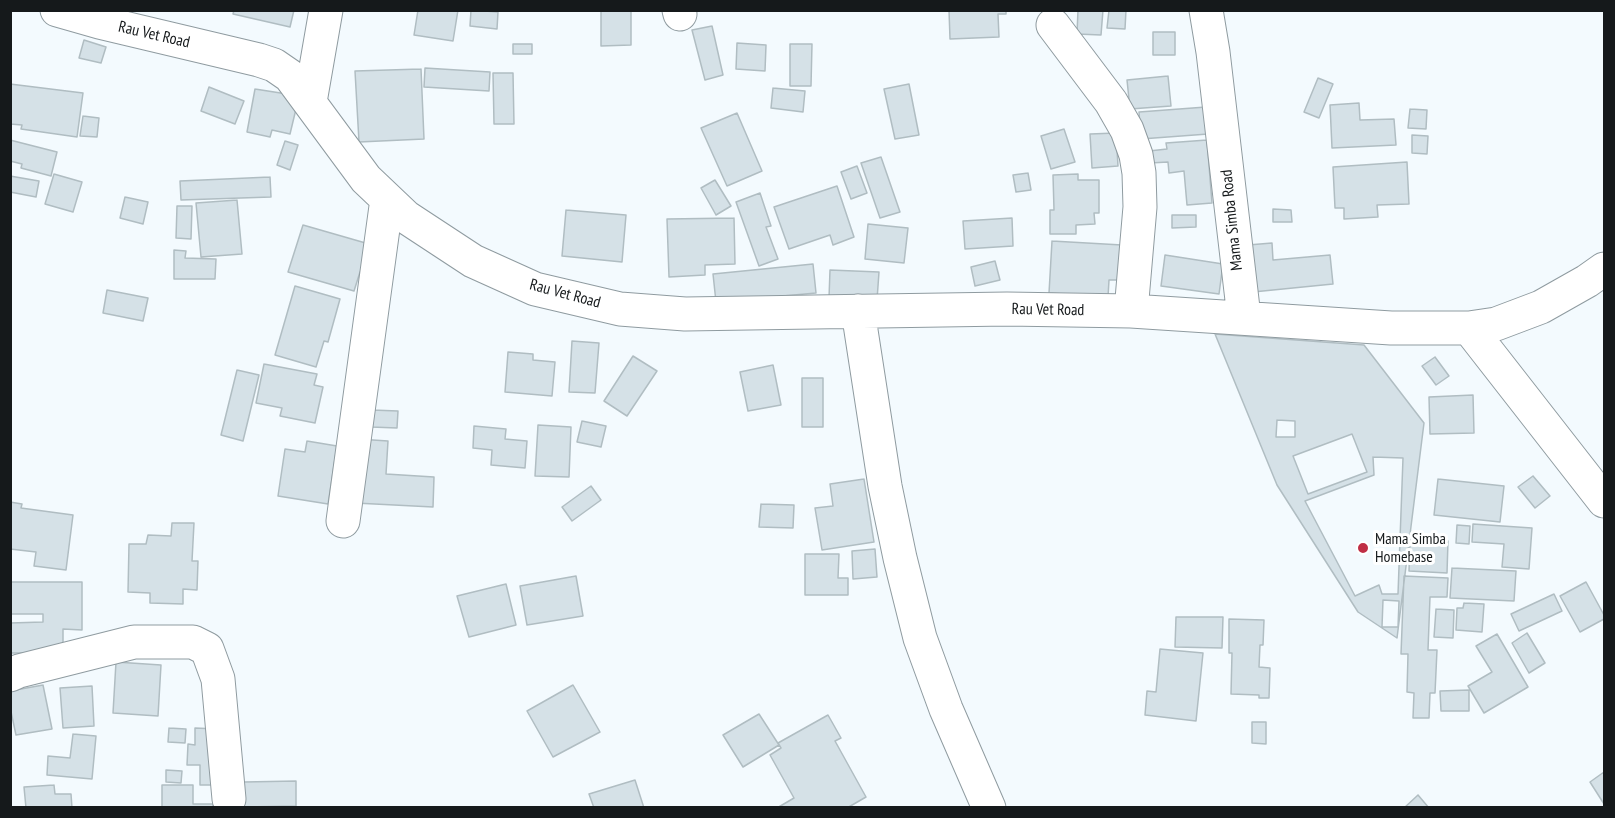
<!DOCTYPE html>
<style>
body{margin:0}
#map{position:relative;width:1615px;height:818px;overflow:hidden;background:#f3fafe;font-family:"PT Sans Narrow",sans-serif}
canvas{display:block}
.frame{position:absolute;inset:0;border:12px solid #15191b;pointer-events:none}
</style>
<div id="map">
<canvas width="1615" height="818"></canvas>
<div class="frame"></div>
</div>
<script>
const ctx = document.querySelector('canvas').getContext('2d');
ctx.lineJoin = 'round';
function fillPath(path, color) { ctx.fillStyle = color; ctx.fill(path, 'evenodd'); }
const shape = rows => new Path2D(rows.map(r => 'M' + r).join(''));
function stroke(path, color, width, dash) { ctx.strokeStyle = color; ctx.lineWidth = width; ctx.lineCap = dash ? 'butt' : 'round'; ctx.setLineDash(dash || []); ctx.stroke(path); }
function write(font, color, halo, rows, align = 'center') {
  ctx.font = font + ' "PT Sans Narrow",sans-serif'; ctx.lineWidth = 6; ctx.setLineDash([]); ctx.textBaseline = 'middle'; ctx.strokeStyle = halo; ctx.fillStyle = color; for (const [text, x, y, turn = 0] of rows) {
    ctx.save(); ctx.translate(x, y); ctx.rotate((+turn || 0) * Math.PI / 180); ctx.textAlign = isNaN(turn) ? turn : align; if (halo) ctx.strokeText(text, 0, 0); ctx.fillText(text, 0, 0); ctx.restore();
  }
}
const building = shape([
 [234,10,294,10,290,27,233,14,234,10],
 [418,10,458,10,453,41,414,35,418,10],
 [471,10,498,12,497,29,470,26,471,10],
 [601,10,631,10,631,45,601,46,601,10],
 [949,10,1006,10,1006,14,998,14,999,37,950,39,949,10],
 [1078,10,1103,10,1101,35,1077,34,1078,10],
 [1109,10,1126,10,1125,29,1107,28,1109,10],
 [712,26,723,75,705,80,692,30,712,26],
 [1153,32,1175,32,1175,55,1153,55,1153,32],
 [84,40,106,47,101,63,79,58,84,40],
 [737,43,766,45,765,71,736,69,737,43],
 [513,44,532,44,532,54,513,54,513,44],
 [790,44,812,44,811,86,790,86,790,44],
 [425,68,490,72,489,91,424,87,425,68],
 [421,69,424,139,359,142,355,71,421,69],
 [493,73,513,73,514,124,494,124,493,73],
 [1168,76,1171,106,1130,109,1127,80,1168,76],
 [1318,78,1333,84,1319,118,1304,112,1318,78],
 [10,84,83,93,77,137,21,129,22,125,10,124,10,84],
 [909,84,919,135,895,139,884,89,909,84],
 [209,87,244,101,235,124,201,111,209,87],
 [773,88,805,91,803,112,771,108,773,88],
 [255,89,287,94,296,109,290,134,272,130,270,137,247,132,255,89],
 [1359,103,1360,120,1394,119,1396,145,1332,148,1330,105,1359,103],
 [1206,107,1208,134,1141,139,1139,112,1206,107],
 [1410,109,1427,110,1426,129,1408,128,1410,109],
 [737,113,762,171,727,186,701,128,737,113],
 [83,116,99,118,97,137,80,136,83,116],
 [1064,129,1075,162,1051,169,1041,136,1064,129],
 [1116,133,1118,166,1092,168,1090,134,1116,133],
 [1412,135,1428,136,1427,154,1412,153,1412,135],
 [10,140,57,152,51,176,21,168,22,164,10,161,10,140],
 [1207,140,1212,203,1187,205,1184,171,1169,173,1168,162,1150,163,1149,151,1167,149,1166,143,1207,140],
 [285,141,298,145,290,170,277,165,285,141],
 [881,157,900,212,880,218,861,163,881,157],
 [1407,162,1409,204,1377,205,1378,217,1344,219,1344,208,1335,208,1333,167,1407,162],
 [857,166,867,193,851,199,841,172,857,166],
 [1028,173,1031,190,1016,192,1013,175,1028,173],
 [54,174,82,182,73,212,45,204,54,174],
 [1078,174,1078,180,1099,180,1099,213,1094,213,1095,224,1076,225,1076,234,1050,234,1050,210,1054,210,1053,175,1078,174],
 [10,176,39,181,36,197,10,192,10,176],
 [270,177,271,197,181,200,180,181,270,177],
 [715,180,731,206,716,215,701,188,715,180],
 [837,186,854,237,833,245,830,235,789,249,774,207,837,186],
 [760,193,771,226,766,227,778,259,759,266,736,202,760,193],
 [125,197,148,202,143,224,120,218,125,197],
 [237,200,242,254,201,257,196,203,237,200],
 [177,206,192,206,191,239,176,238,177,206],
 [1273,209,1291,210,1292,222,1273,222,1273,209],
 [566,210,626,215,622,262,562,256,566,210],
 [1172,215,1196,215,1196,227,1172,228,1172,215],
 [734,218,735,264,705,265,705,275,669,277,667,219,734,218],
 [1012,218,1013,246,965,249,963,221,1012,218],
 [868,224,908,228,904,263,865,259,868,224],
 [303,225,376,246,368,274,360,272,354,291,288,272,303,225],
 [1052,241,1122,245,1120,280,1109,280,1108,297,1049,293,1052,241],
 [1272,243,1273,260,1330,255,1333,284,1253,292,1248,245,1272,243],
 [174,250,186,251,185,258,216,259,215,279,174,279,174,250],
 [1165,255,1223,264,1219,294,1161,286,1165,255],
 [995,261,1000,280,975,286,971,267,995,261],
 [813,264,816,293,716,302,713,274,813,264],
 [830,270,879,272,877,300,829,298,830,270],
 [295,286,340,299,328,342,324,341,316,367,275,355,295,286],
 [107,290,148,298,143,321,103,313,107,290],
 [1215,334,1364,345,1424,423,1397,638,1358,612,1277,485,1215,334],
 [572,341,599,343,595,393,569,392,572,341],
 [508,352,533,354,533,360,555,362,552,396,505,392,508,352],
 [633,356,657,371,627,416,604,401,633,356],
 [1435,357,1449,376,1436,385,1422,366,1435,357],
 [264,364,317,374,314,385,323,387,315,423,280,416,282,408,256,403,264,364],
 [773,365,781,405,748,411,740,372,773,365],
 [237,370,259,375,243,441,221,435,237,370],
 [802,378,823,378,823,427,802,427,802,378],
 [1473,395,1474,433,1430,434,1429,397,1473,395],
 [372,410,398,411,397,428,371,427,372,410],
 [1277,420,1295,421,1295,437,1276,437,1277,420],
 [582,421,606,426,601,447,577,442,582,421],
 [538,425,571,427,569,477,535,476,538,425],
 [474,426,506,429,505,439,527,441,525,468,491,465,492,450,473,448,474,426],
 [1352,434,1367,472,1308,494,1293,456,1352,434],
 [358,439,388,441,386,474,434,477,433,507,355,503,358,439],
 [307,441,337,446,328,504,278,496,285,449,305,452,307,441],
 [1373,457,1403,458,1398,594,1382,594,1379,585,1355,596,1305,501,1374,475,1373,457],
 [1533,476,1550,496,1535,508,1518,487,1533,476],
 [864,479,874,542,822,550,815,508,833,506,830,484,864,479],
 [1438,479,1504,486,1500,522,1434,515,1438,479],
 [591,486,601,500,572,521,562,507,591,486],
 [10,502,22,504,21,508,73,515,66,570,34,566,36,552,10,549,10,502],
 [761,504,794,505,793,528,759,527,761,504],
 [172,523,194,523,192,561,198,561,197,590,183,589,183,604,150,603,150,593,128,592,129,544,146,544,148,535,171,536,172,523],
 [1473,524,1532,528,1529,569,1502,567,1504,544,1472,542,1473,524],
 [1457,525,1470,526,1469,544,1456,543,1457,525],
 [1410,539,1448,541,1447,573,1409,571,1410,539],
 [875,549,877,577,853,579,852,551,875,549],
 [805,554,839,554,838,578,848,578,848,595,805,595,805,554],
 [1452,568,1516,571,1514,601,1450,598,1452,568],
 [576,576,583,616,527,625,520,586,576,576],
 [1404,576,1448,578,1447,597,1430,597,1428,650,1437,650,1435,693,1430,693,1429,718,1413,718,1414,693,1407,692,1408,654,1401,654,1404,576],
 [10,582,82,582,82,630,63,629,63,653,10,653,10,623,43,622,43,614,10,614,10,582],
 [1586,582,1604,615,1604,619,1580,632,1560,596,1586,582],
 [506,584,516,625,469,637,457,596,506,584],
 [1554,594,1562,611,1519,631,1511,614,1554,594],
 [1383,600,1399,601,1398,627,1382,627,1383,600],
 [1464,603,1484,604,1482,632,1456,630,1457,608,1463,608,1464,603],
 [1436,609,1454,610,1453,638,1434,637,1436,609],
 [1176,617,1223,617,1222,648,1175,647,1176,617],
 [1229,619,1264,620,1263,645,1260,645,1259,667,1270,668,1269,698,1259,698,1259,695,1231,694,1232,653,1229,653,1229,619],
 [1527,633,1545,663,1529,673,1512,643,1527,633],
 [1497,634,1528,687,1484,713,1468,686,1492,672,1476,646,1497,634],
 [1160,649,1203,653,1196,721,1145,715,1147,691,1156,692,1160,649],
 [116,662,161,665,158,716,113,713,116,662],
 [43,685,52,729,16,735,10,707,10,691,43,685],
 [573,685,600,732,553,757,527,711,573,685],
 [92,686,94,726,63,728,60,688,92,686],
 [1469,690,1469,711,1441,711,1440,691,1469,690],
 [759,714,779,745,743,767,723,735,759,714],
 [828,715,841,738,835,741,866,797,847,808,777,808,794,798,770,755,781,748,778,743,828,715],
 [1252,722,1266,722,1266,744,1252,743,1252,722],
 [169,728,186,729,185,743,168,742,169,728],
 [195,728,217,729,229,785,200,785,200,765,187,765,188,744,195,745,195,728],
 [73,734,96,736,92,779,47,775,48,756,70,758,73,734],
 [166,770,182,771,181,783,166,782,166,770],
 [1604,772,1604,804,1590,782,1604,772],
 [635,780,644,808,594,808,589,794,635,780],
 [296,781,296,806,244,807,244,782,296,781],
 [54,785,55,794,71,794,72,808,26,808,24,787,54,785],
 [162,785,193,785,193,804,213,804,213,808,162,808,162,785],
 [1418,795,1429,808,1404,808,1418,795]
]);
fillPath(building, '#d5e1e7');
stroke(building, '#b0bdc2', 1.5);
const minor = shape([
 [57,10,99,22,259,60,274,65,290,76,366,179,406,217,473,261,535,289,620,309,685,314,1007,309,1131,311,1391,328,1469,328,1496,324,1541,307,1587,281,1604,269],
 [679,10,680,14],
 [1206,10,1213,52,1244,317],
 [1053,25,1111,102,1127,130,1136,155,1139,173,1140,207,1131,311],
 [310,102,326,10],
 [858,311,885,486,900,558,920,638,946,709,989,808],
 [1469,328,1604,501],
 [343,521,387,199],
 [10,675,19,671,134,642,193,642,207,649,218,679,229,799]
]);
stroke(minor, '#8f9ba0', 35);
stroke(minor, '#fff', 33);
for (const [x, y, r, color] of [
 [1363,548,6,"#bf2e45"]
]) { const dot = new Path2D(); dot.arc(x, y, r, 0, 2 * Math.PI); ctx.fillStyle = color; ctx.fill(dot); stroke(dot, '#fff', 2); }
write('16px', '#15191b', '#fff', [
 ["Rau Vet Road",154,35,13],
 ["Mama Simba Road",1232,220,-96],
 ["Rau Vet Road",565,294,15],
 ["Rau Vet Road",1048,310,1]
]);
write('16px', '#15191b', '#fff', [
 ["Mama Simba",1375,539],
 ["Homebase",1375,557]
], 'left');
</script>
